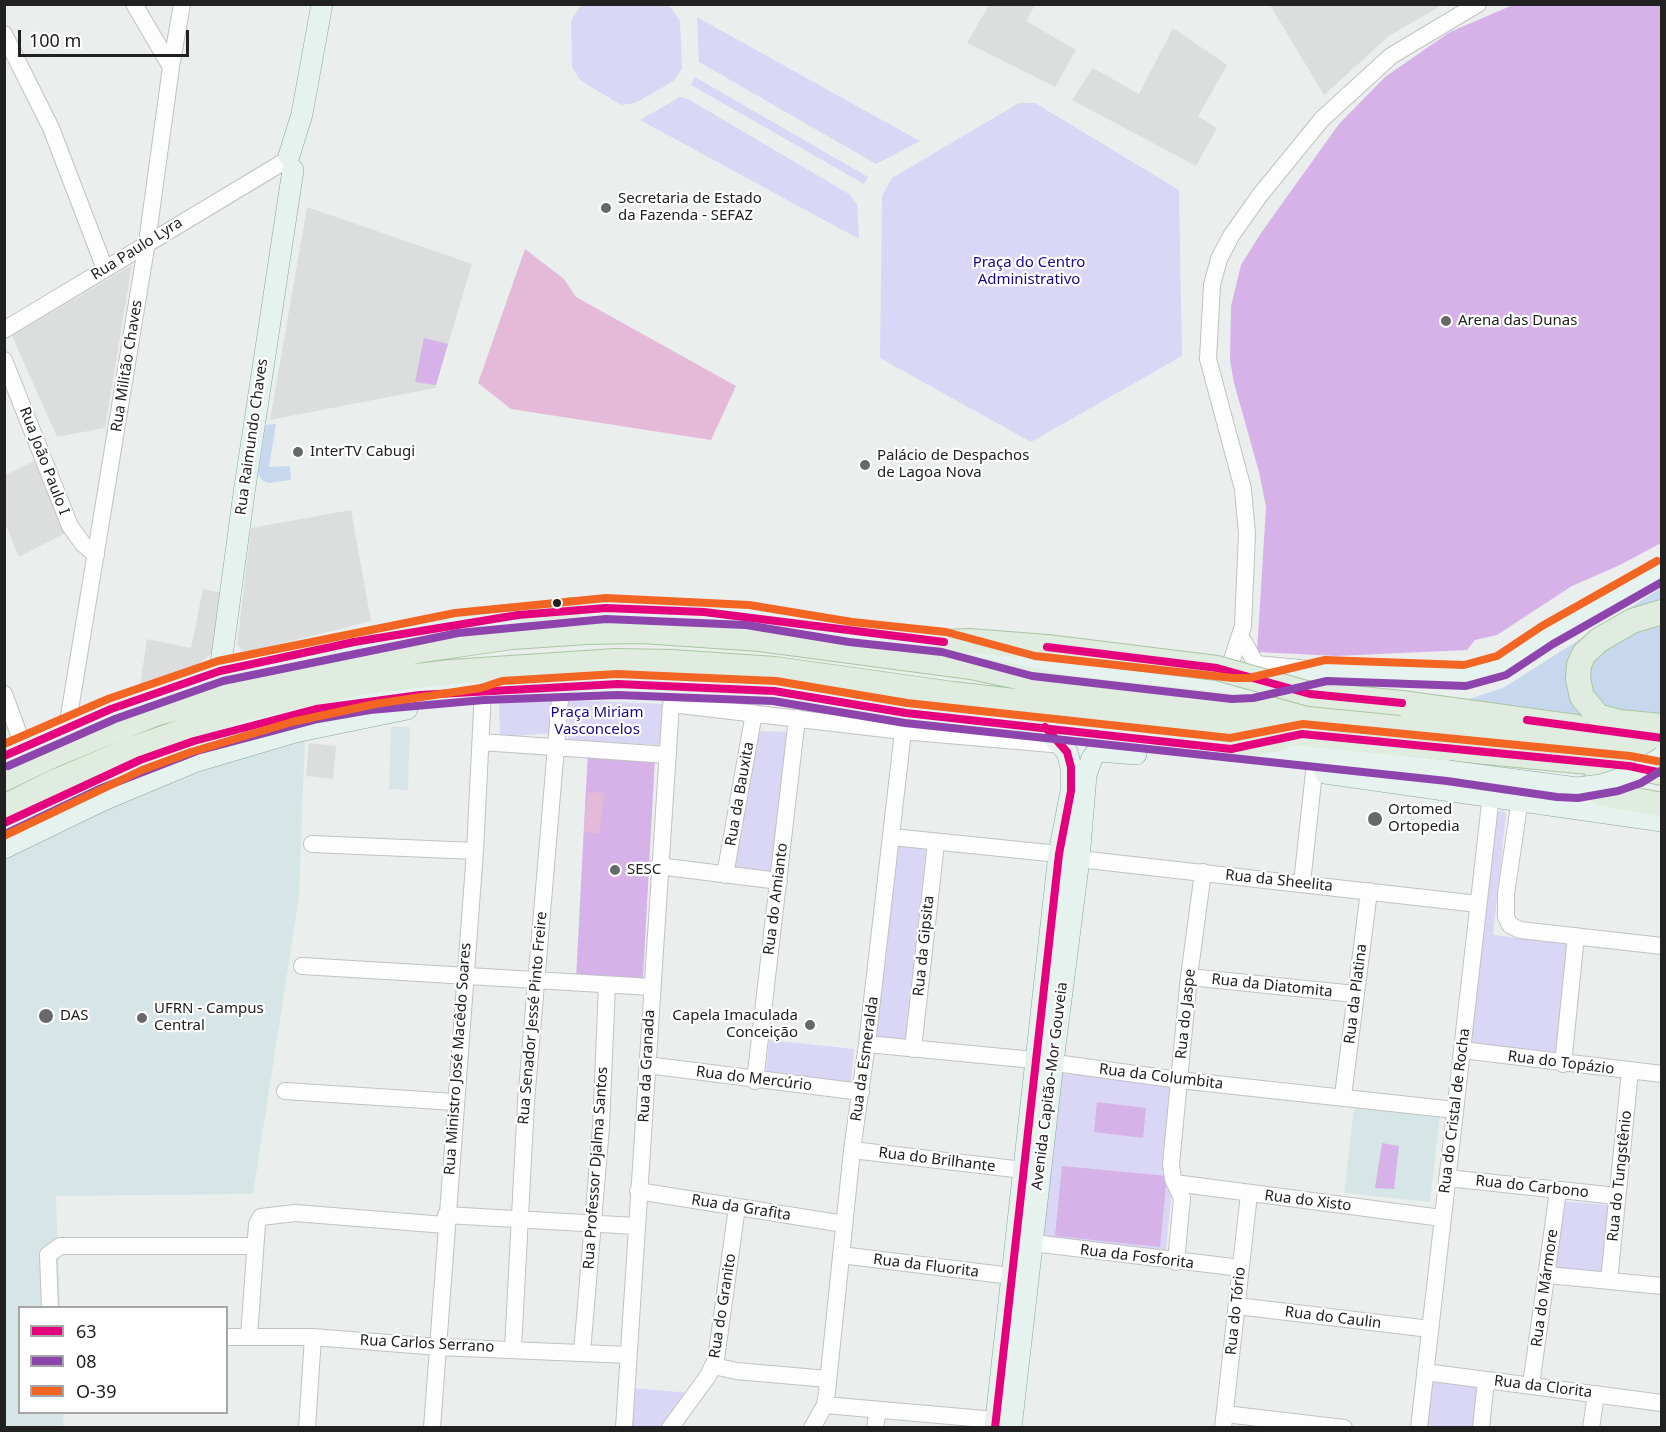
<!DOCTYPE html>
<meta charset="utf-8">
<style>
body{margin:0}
#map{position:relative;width:1666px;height:1432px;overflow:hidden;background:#eaefee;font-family:"Noto Sans",sans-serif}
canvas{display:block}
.frame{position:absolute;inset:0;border:6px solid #212121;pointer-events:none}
.legend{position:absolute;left:18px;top:1306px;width:210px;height:108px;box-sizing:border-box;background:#fff;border:2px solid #a6a6a6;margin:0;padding:8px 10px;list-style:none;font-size:18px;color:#212121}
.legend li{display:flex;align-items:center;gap:12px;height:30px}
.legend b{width:30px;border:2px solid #a6a6a6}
.scale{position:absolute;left:18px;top:30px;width:171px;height:27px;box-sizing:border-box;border:3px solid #212121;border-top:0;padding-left:8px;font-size:18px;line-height:21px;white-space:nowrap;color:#212121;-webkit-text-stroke:4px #fff;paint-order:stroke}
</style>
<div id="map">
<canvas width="1666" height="1432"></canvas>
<div class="frame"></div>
<ul class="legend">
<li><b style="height:8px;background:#e5007d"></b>63</li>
<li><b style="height:8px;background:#8e44ad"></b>08</li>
<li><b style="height:8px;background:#f26522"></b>O-39</li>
</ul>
<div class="scale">100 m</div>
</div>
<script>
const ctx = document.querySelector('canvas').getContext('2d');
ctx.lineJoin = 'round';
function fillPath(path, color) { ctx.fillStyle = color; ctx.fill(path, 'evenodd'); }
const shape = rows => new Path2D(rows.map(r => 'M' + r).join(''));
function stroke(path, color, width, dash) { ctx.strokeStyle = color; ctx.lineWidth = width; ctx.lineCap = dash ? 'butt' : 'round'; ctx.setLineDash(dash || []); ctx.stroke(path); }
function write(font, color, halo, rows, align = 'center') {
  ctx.font = font + ' "Noto Sans",sans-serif'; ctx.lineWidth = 4.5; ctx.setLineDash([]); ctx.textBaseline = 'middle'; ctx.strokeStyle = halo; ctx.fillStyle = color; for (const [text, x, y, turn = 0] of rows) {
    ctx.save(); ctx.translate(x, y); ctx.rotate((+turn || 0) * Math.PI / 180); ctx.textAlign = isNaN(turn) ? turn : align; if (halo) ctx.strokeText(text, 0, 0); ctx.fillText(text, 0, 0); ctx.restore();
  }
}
fillPath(shape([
 [989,5,1035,5,1026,21,1076,50,1055,87,967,43],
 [1270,5,1442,5,1389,36,1324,95],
 [1173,28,1227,65,1198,116,1217,128,1196,166,1072,100,1093,68,1139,94],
 [307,207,472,264,435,388,270,420],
 [132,265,105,428,57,437,12,336],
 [34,461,65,533,19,557,5,523,5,475],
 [351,510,371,621,245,653,237,645,251,528],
 [203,589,222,593,215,651,198,664,140,686,147,639,191,648],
 [309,743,336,746,333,779,306,776]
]), '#dbdedd');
fillPath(shape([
 [391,727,410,727,408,790,389,789],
 [305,738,299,897,253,1194,56,1196,60,1307,20,1308,20,1412,63,1413,64,1427,5,1428,5,858,51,833,188,774],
 [1354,1107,1440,1116,1430,1202,1344,1193]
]), '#d6e6e6');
fillPath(shape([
 [276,424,269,467,290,466,291,480,269,483,263,481,258,474,266,425],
 [1661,588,1661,604,1574,655,1607,724,1460,702,1503,688],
 [1661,618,1661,722,1622,719,1590,697,1588,663,1591,656]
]), '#c7d8ee');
fillPath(shape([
 [585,4,666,4,671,8,680,21,682,68,674,81,635,103,621,105,580,80,572,67,571,21,579,8],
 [697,17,855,105,920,141,876,164,699,62],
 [695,77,868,177,864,184,691,85],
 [680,97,688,99,849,194,857,204,859,239,640,120],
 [1019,103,1035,103,1179,190,1182,356,1031,442,880,358,882,196,892,178],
 [569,700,664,704,662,745,568,741],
 [555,701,554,733,500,737,499,703],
 [755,731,790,732,784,803,770,876,730,872],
 [1502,810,1506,814,1493,935,1569,944,1557,1054,1470,1044,1495,814],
 [896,843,926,847,910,1042,869,1043],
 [769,1040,854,1049,851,1082,766,1072],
 [1054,1073,1175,1083,1172,1190,1165,1259,1035,1236],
 [1560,1201,1608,1205,1602,1274,1554,1269],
 [1428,1380,1481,1386,1476,1427,1423,1428],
 [632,1388,690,1393,665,1427,630,1428]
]), '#d9d6f6');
fillPath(shape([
 [1513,5,1661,5,1661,543,1620,565,1572,586,1497,635,1475,640,1467,650,1336,656,1257,652,1266,507,1259,472,1234,383,1230,360,1231,306,1241,265,1261,233,1339,124,1385,77,1450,32],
 [424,338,448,344,436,385,415,382],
 [588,750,628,753,636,761,648,762,655,757,643,979,576,978],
 [1097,1102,1146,1108,1143,1138,1094,1132],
 [1382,1143,1399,1146,1394,1189,1375,1188],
 [1062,1166,1167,1176,1160,1247,1055,1236]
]), '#d6b2e9');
fillPath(shape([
 [525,249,564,279,576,297,736,386,711,440,511,409,478,383],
 [588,792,604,793,599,834,584,832]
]), '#e4bad8');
const minor = shape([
 [134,4,171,67],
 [4,34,51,128,105,269],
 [4,330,285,161],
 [4,360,70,526,83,544,96,555],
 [1244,642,1256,664,1310,669],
 [1225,681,1243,626,1247,534,1243,489,1208,359,1212,285,1219,259,1231,236,1260,195,1322,119,1391,56,1478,4],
 [4,694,24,748],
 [67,728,147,242,171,67,182,4],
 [481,742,668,755],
 [1520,799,1506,894,1506,917,1510,925,1520,930,1662,946],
 [892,837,1059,854],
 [312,844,475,851],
 [1079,859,1478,904],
 [658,866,779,881],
 [725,875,754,713],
 [1302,883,1314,772],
 [302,966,651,987],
 [1189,977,1355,994],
 [867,1044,1034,1060,1179,1080,1455,1110],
 [913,1049,936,843],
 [1462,1050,1662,1074],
 [1563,1064,1576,936],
 [647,1065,861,1092],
 [755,1081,797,718],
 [285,1091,455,1102],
 [1343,1096,1369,891],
 [852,1150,1023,1170],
 [1447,1178,1617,1196],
 [1175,1183,1442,1218],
 [638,1191,844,1224],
 [446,1215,635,1226],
 [1033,1243,1241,1268],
 [841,1255,1011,1276],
 [1176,1262,1182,1198,1173,1179,1171,1164,1189,977,1203,872],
 [1548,1275,1662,1286],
 [1609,1281,1630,1071],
 [1237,1306,1430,1329],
 [50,1308,48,1255,60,1246,255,1246],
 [226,1337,313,1337,439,1347,628,1355],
 [249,1337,257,1224,261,1217,295,1213,445,1225],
 [513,1349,526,1102,561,688],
 [582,1352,601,1127,607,985],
 [714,1366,736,1371,828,1379],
 [1425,1372,1662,1403],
 [1531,1385,1558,1191],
 [825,1405,996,1420],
 [1225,1414,1344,1428],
 [307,1428,313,1337],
 [432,1428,475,851,483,690],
 [624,1428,671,704,902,731,1063,745],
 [670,1428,708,1376,716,1359,737,1207],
 [812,1428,825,1405,827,1392,852,1150,867,1044,904,723],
 [875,1428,878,1410],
 [1223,1428,1249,1194],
 [1419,1428,1491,795],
 [1481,1428,1486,1380],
 [1591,1428,1596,1394]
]);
const major = shape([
 [289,156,302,114,322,4],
 [220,671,244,493,293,170],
 [4,756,111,709,220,671,354,642,457,623,606,608,747,615,851,632,944,642,1033,666,1233,689,1251,688,1326,670,1465,676,1501,666,1547,635,1662,570],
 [1325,773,1662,821],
 [4,823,95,779,140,760,194,741,316,709,369,700,420,695,618,684,774,691,906,713,1448,771],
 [4,848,103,800,194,762,295,732,407,709],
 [995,1428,1059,854,1071,791,1071,767,1067,752,1045,727],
 [1011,1428,1053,1062,1079,859,1086,775,1092,758,1098,751,1136,754]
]);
const highway = shape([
 [1662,612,1632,621,1599,640,1584,654,1579,665,1578,679,1582,697,1598,716,1619,722,1662,726],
 [527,630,571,610],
 [944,642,969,641,1047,647],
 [1402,703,1576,727],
 [1231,749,1281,738],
 [1607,776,1594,783,1599,793,1662,805],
 [4,779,54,755,155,714,265,683,422,650,512,637,587,632,642,631,760,639,971,667,1066,687,1518,737,1662,749],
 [4,807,54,782,132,749,248,708,366,682,451,672,615,661,672,662,775,669,953,694,1302,734,1629,766,1662,773]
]);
stroke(minor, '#c0c2c2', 18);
stroke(major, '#85a69e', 22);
stroke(highway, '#a7c69f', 26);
stroke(minor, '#fcfdfc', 16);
stroke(major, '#e6f2ed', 21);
stroke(highway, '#e0ece0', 24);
const majorBridge = shape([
 [1448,771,1577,788,1601,785,1636,774,1662,757]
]);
const highwayBridge = shape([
 [1047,647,1217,668,1310,694,1402,703]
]);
stroke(majorBridge, '#85a69e', 22, []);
stroke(highwayBridge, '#a7c69f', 26, []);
stroke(majorBridge, '#e6f2ed', 21);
stroke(highwayBridge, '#e0ece0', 24);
stroke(shape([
 [1047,647,1217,668,1310,694,1402,703],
 [1527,720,1662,738],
 [4,756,111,709,220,671,354,642,518,615,606,608,704,612,944,642],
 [4,823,140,760,194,741,316,709,420,695,618,684,774,691,906,713,1231,749,1302,734,1629,766,1662,773],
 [995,1428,1059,854,1071,791,1071,767,1067,752,1045,727]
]), '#e5007d', 8);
stroke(shape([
 [8,766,115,719,223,681,458,633,606,619,746,625,849,642,942,652,1032,676,1232,699,1253,698,1327,681,1466,686,1506,675,1553,644,1662,582],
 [9,832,99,789,197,751,318,719,370,710,484,700,618,695,773,701,905,723,1447,781,1557,797,1578,798,1618,791,1641,783,1662,770]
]), '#8e44ad', 8);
stroke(shape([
 [4,744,108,699,218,661,455,613,606,598,749,605,852,622,946,632,1035,656,1233,678,1249,678,1325,660,1464,665,1497,656,1542,626,1657,561],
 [4,836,142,770,191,752,292,722,375,704,481,688,502,681,617,674,776,681,907,703,1230,738,1303,724,1630,756,1662,762]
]), '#f26522', 8);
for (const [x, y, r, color] of [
 [606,208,6,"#676969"],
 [1446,321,6,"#676969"],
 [298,452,6,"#676969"],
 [865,465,6,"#676969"],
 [557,603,5,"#212121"],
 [1375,819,8,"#676969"],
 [615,870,6,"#676969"],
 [46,1016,8,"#676969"],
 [142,1018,6,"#676969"],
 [810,1025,6,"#676969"]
]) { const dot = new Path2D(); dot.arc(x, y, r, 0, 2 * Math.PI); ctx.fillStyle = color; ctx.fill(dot); stroke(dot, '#fff', 2); }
write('15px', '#212121', '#fff', [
 ["Secretaria de Estado",618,199],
 ["da Fazenda - SEFAZ",618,216],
 ["Arena das Dunas",1458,321],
 ["InterTV Cabugi",310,452],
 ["Palácio de Despachos",877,456],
 ["de Lagoa Nova",877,473],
 ["Ortomed",1388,810],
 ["Ortopedia",1388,827],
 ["SESC",627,870],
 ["UFRN - Campus",154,1009],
 ["Central",154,1026],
 ["DAS",60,1016],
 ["Capela Imaculada",798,1016,"right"],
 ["Conceição",798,1033,"right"]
], 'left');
write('15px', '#212121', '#fff', [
 ["Rua Paulo Lyra",137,249,-32],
 ["Rua Militão Chaves",127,366,-81],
 ["Rua Raimundo Chaves",252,437,-82],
 ["Rua João Paulo I",44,461,69],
 ["Rua da Bauxita",740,794,-80],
 ["Rua da Sheelita",1279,881,6],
 ["Rua do Amianto",776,899,-83],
 ["Rua da Gipsita",924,946,-84],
 ["Rua da Diatomita",1272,986,6],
 ["Rua da Platina",1356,994,-83],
 ["Rua do Jaspe",1186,1014,-84],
 ["Rua Senador Jessé Pinto Freire",533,1018,-85],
 ["Rua Ministro José Macêdo Soares",458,1059,-86],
 ["Rua da Esmeralda",865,1059,-82],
 ["Rua do Topázio",1561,1063,7],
 ["Rua da Granada",647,1066,-87],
 ["Rua da Columbita",1161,1077,7],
 ["Rua do Mercúrio",754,1079,7],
 ["Avenida Capitão-Mor Gouveia",1050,1086,-83],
 ["Rua do Cristal de Rocha",1455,1111,-83],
 ["Rua do Brilhante",937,1160,7],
 ["Rua Professor Djalma Santos",596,1168,-86],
 ["Rua do Tungstênio",1620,1176,-84],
 ["Rua do Carbono",1532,1187,6],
 ["Rua do Xisto",1308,1201,7],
 ["Rua da Grafita",741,1208,9],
 ["Rua da Fosforita",1137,1257,7],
 ["Rua da Fluorita",926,1266,7],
 ["Rua do Mármore",1545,1288,-82],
 ["Rua do Granito",723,1306,-81],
 ["Rua do Tório",1236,1311,-84],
 ["Rua do Caulin",1333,1318,7],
 ["Rua Carlos Serrano",427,1344,3],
 ["Rua da Clorita",1543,1387,7]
]);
write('15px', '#1a0489', '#fff', [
 ["Praça do Centro",1029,263],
 ["Administrativo",1029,280],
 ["Praça Miriam",597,713],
 ["Vasconcelos",597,730]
]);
</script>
